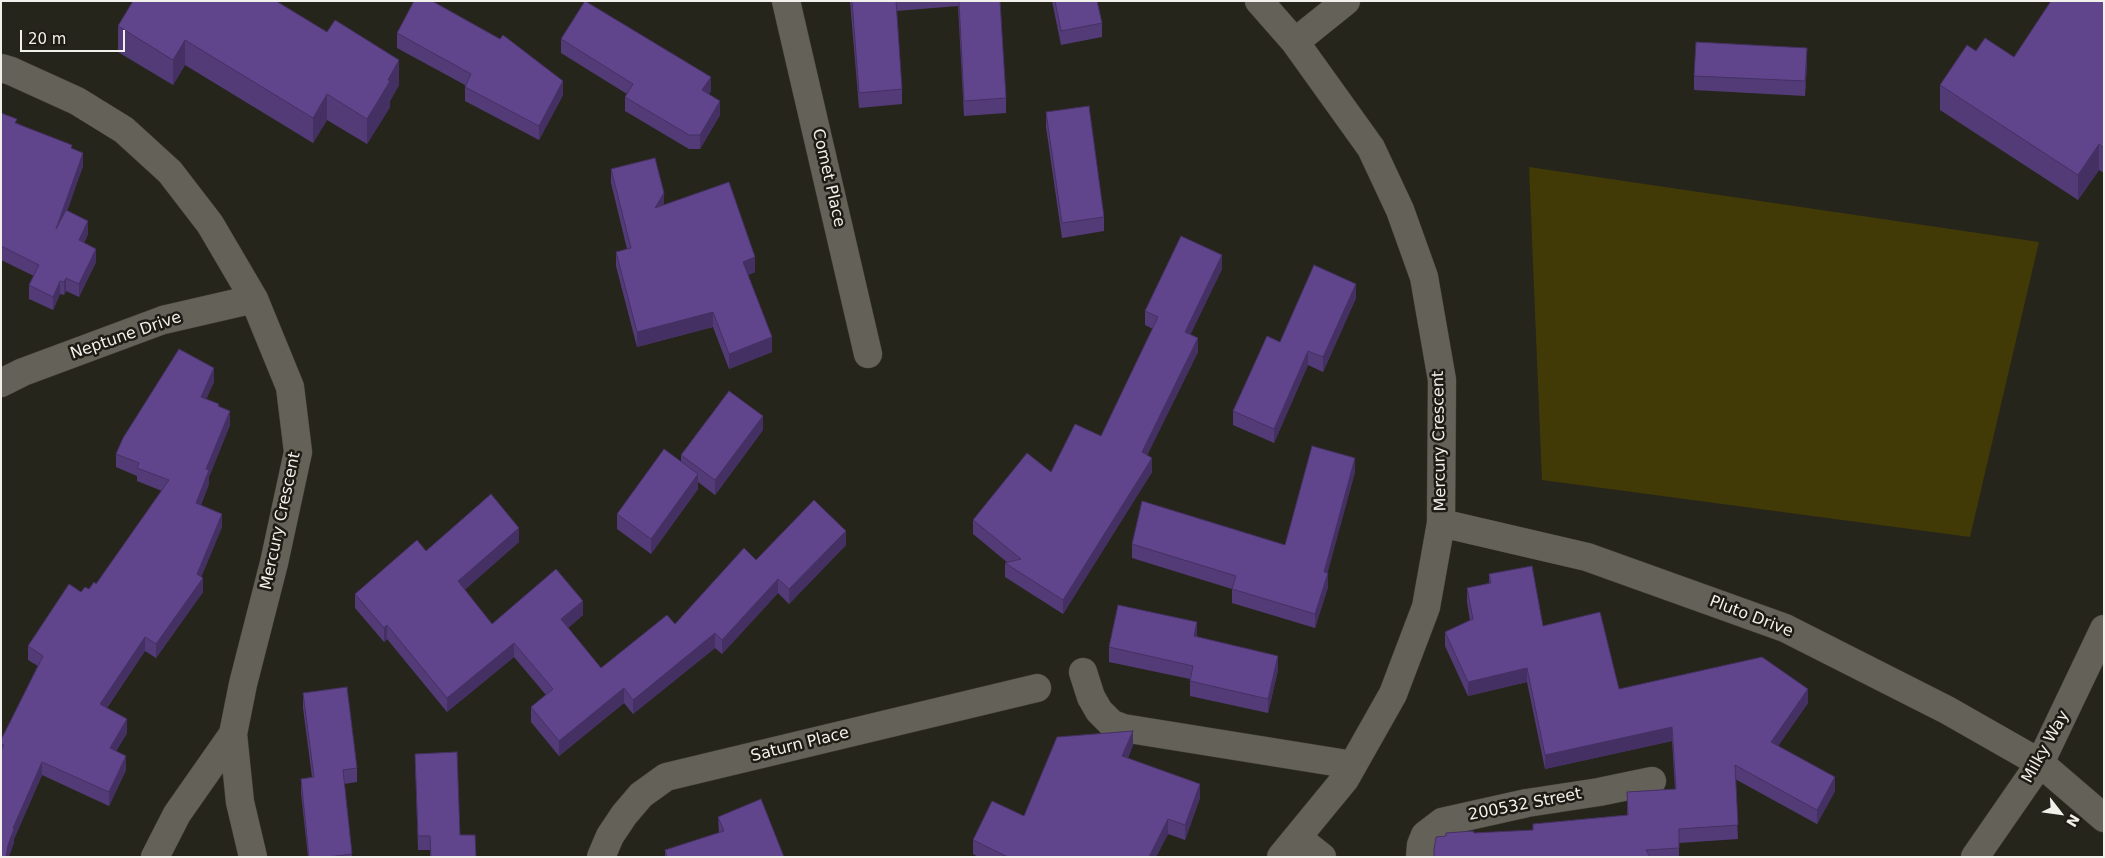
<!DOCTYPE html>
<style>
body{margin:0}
#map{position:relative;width:2105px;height:858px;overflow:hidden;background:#26251c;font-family:"DejaVu Sans",sans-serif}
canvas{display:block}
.frame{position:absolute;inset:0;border:2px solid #f1f0ea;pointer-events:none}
.north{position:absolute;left:2035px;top:788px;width:50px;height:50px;-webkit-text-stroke:4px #1d1b13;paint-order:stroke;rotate:120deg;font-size:14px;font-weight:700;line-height:20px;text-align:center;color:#f1f0ea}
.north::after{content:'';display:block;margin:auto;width:18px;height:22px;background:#f1f0ea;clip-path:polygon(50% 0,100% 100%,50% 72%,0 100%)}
.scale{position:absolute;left:20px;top:30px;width:105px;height:22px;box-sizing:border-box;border:2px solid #f1f0ea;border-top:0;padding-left:6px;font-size:15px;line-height:18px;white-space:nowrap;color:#f1f0ea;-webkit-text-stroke:4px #1d1b13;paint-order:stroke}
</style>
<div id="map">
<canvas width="2105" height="858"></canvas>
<div class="frame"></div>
<div class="north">N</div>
<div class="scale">20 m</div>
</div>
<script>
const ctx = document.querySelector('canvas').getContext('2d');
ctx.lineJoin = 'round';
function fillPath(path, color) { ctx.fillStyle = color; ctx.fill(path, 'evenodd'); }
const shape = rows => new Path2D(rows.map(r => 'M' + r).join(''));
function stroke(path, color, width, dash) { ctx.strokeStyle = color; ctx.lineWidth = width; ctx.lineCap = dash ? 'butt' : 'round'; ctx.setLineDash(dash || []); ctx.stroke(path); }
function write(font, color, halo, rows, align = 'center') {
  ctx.font = font + ' "DejaVu Sans",sans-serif'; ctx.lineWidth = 5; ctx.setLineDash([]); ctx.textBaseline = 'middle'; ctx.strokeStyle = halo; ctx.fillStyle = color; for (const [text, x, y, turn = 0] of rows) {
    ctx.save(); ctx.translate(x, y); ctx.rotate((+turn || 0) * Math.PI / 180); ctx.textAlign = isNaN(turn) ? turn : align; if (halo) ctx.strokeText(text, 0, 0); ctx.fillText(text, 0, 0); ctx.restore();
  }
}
fillPath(shape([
 [1529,167,2039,242,1970,537,1542,480]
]), '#413906');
const minor = shape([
 [786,1,868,354],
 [1259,1,1295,42,1371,148,1400,210,1424,277,1442,380,1441,523,1426,607,1393,694,1345,779,1281,857],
 [1295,42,1346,1],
 [1,68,11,71,77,101,124,130,170,172,210,224,254,299,290,387,298,452,274,563,243,684,233,734,240,802,253,857],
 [1,383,23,372,163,320,254,299],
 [1441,523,1587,557,1785,628,1947,710,2040,763,2104,818],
 [1083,672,1091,697,1099,711,1112,724,1123,728,1353,765],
 [1298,838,1322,857],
 [155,857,177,814,233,734],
 [601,857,610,836,624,815,641,795,666,777,1037,688],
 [1420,857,1421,845,1425,835,1442,822,1527,803,1599,792,1652,781],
 [1975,857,2040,763,2104,629]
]);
stroke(minor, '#414038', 29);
stroke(minor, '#646258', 28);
fillPath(shape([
 [133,1,399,85,390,101,390,107,367,144,327,120,313,143,185,65,173,85,118,52,118,26],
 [850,1,1000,1,1006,98,1006,113,964,116,958,6,896,11,902,89,902,104,859,108],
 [1052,1,1097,1,1102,23,1102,37,1061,45],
 [2104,1,2104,173,2099,170,2078,200,1940,110,1940,85,1976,51,2014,57],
 [397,33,563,95,539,140,465,101,465,85,397,48],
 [561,39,711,91,709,94,720,115,700,149,689,149,625,111,625,97,627,94,561,53],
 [1807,62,1805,96,1694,90,1694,76],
 [1046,112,1104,217,1104,231,1062,238,1046,127],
 [1,113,17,123,72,149,83,166,67,211,88,234,84,243,96,262,79,297,66,291,64,295,60,294,53,310,29,299,29,285,34,276,1,260],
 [611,169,664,205,755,272,748,275,772,352,729,369,713,327,637,347,616,266,616,252,627,249,611,183],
 [1222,269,1190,335,1198,352,1147,455,1152,472,1063,614,1005,577,1005,563,1008,563,973,534,973,520,1051,472,1101,436,1153,329,1145,325,1145,311],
 [1356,298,1323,372,1308,365,1274,443,1233,425,1233,411,1280,342],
 [214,382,206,399,219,406,230,425,209,477,209,484,201,505,222,527,201,577,203,592,156,658,145,651,107,708,127,733,116,751,126,770,109,806,42,775,14,839,14,843,1,857,1,740,38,666,28,660,28,646,81,592,89,589,96,584,162,491,137,481,137,476,116,467,116,454],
 [763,430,715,495,698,482,698,489,651,554,617,529,617,514,681,462,681,455],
 [1355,472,1327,573,1328,587,1315,628,1232,603,1232,589,1132,558,1132,544,1285,545],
 [519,542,464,590,492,624,583,615,568,628,601,668,675,624,756,560,846,545,789,604,778,593,722,654,715,648,633,714,624,703,559,756,531,722,531,707,546,695,514,657,447,712,387,639,384,642,355,608,355,594,426,551],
 [1489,574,1543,626,1619,689,1808,703,1778,746,1835,791,1817,824,1735,779,1738,839,1679,843,1679,857,1434,857,1446,836,1474,833,1533,830,1533,824,1627,815,1627,792,1675,789,1672,741,1545,769,1527,682,1468,696,1445,646,1445,632,1470,620,1467,602,1467,588,1489,584],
 [1197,637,1278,670,1268,713,1190,696,1190,679,1109,662,1109,647],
 [303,693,357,768,357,782,344,784,352,857,308,857,301,793,301,779,312,777,303,708],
 [1133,745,1128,758,1200,798,1185,840,1168,834,1156,857,978,857,973,854,973,840,1024,816],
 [415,754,460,835,476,857,430,857,430,850,418,850],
 [718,817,784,857,665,857,665,850,719,833]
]), '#533b78');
fillPath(shape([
 [185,40,185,65,173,85,173,60],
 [1807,48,1807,62,1805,96,1805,81],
 [399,60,399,85,390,101,390,107,367,144,367,119],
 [711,77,711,91,702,104,702,90],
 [563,81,563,95,539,140,539,126],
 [327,94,327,120,313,143,313,118],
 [720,101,720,115,700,149,700,135],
 [2099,144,2099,170,2078,200,2078,175],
 [83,153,83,166,56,243,56,229],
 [664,193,664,208,655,208],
 [88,221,88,234,79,254,79,240],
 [96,249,96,262,79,297,79,284],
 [1222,255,1222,269,1185,346,1185,332],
 [755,257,755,272,743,276,743,262],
 [66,278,66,291,64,295,64,282],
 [60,281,60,294,53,310,53,297],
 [1356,284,1356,298,1323,372,1323,357],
 [713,312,713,327,637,347,637,332],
 [772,337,772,352,729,369,729,354],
 [1198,338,1198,352,1142,466,1142,452],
 [1308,351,1308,365,1274,443,1274,429],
 [214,368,214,382,201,411,201,397],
 [230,411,230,425,209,477,209,484,196,517,196,503,206,469],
 [763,416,763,430,715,495,715,480],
 [1152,458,1152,472,1063,614,1063,600],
 [1355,458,1355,472,1326,579,1328,573,1328,587,1315,628,1315,614,1324,572],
 [698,474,698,489,651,554,651,539],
 [222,514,222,527,198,585,203,578,203,592,156,658,156,644,197,574],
 [519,528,519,542,458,596,458,581],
 [846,531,846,545,789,604,789,589],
 [778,579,778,593,722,654,722,640],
 [583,601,583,615,561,634,561,619],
 [1197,622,1197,637,1194,651,1194,636],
 [387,625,387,639,384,642,384,628],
 [715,633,715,648,633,714,633,700],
 [145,637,145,651,100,717,100,704],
 [514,643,514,657,447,712,447,698],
 [1278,656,1278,670,1268,713,1268,699],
 [1527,668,1527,682,1468,696,1468,682],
 [624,688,624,703,559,756,559,741],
 [1808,689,1808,703,1771,756,1771,742],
 [127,719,127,733,110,762,110,748],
 [1672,727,1672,741,1545,769,1545,755],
 [1133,731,1133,745,1122,771,1122,756],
 [126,756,126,770,109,806,109,792],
 [42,762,42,775,14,839,14,843,9,857,6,857,8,845,13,828],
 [1835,777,1835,791,1817,824,1817,810],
 [1200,784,1200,798,1185,840,1185,825],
 [1168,819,1168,834,1156,857,1149,857]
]), '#443062');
const building = shape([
 [133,1,276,1,327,32,335,20,399,60,388,80,390,81,367,119,327,94,313,118,185,40,173,60,118,26,133,1],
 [414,1,432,1,500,39,503,35,563,81,539,126,465,87,471,74,397,33,414,1],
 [585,1,711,77,702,90,720,101,700,135,689,135,625,97,633,84,561,39,585,1],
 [852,1,896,1,902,89,859,93,852,1],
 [959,1,1000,1,1006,98,964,101,959,1],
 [1055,1,1097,1,1102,23,1061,31,1055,1],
 [2051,1,2104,1,2104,148,2099,144,2078,175,1940,85,1967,45,1976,51,1985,38,2014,57,2051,1],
 [1696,42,1807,48,1805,81,1694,76,1696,42],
 [1089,106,1104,217,1062,223,1046,112,1089,106],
 [1,113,17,119,15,123,72,145,71,148,83,153,56,229,66,210,88,221,79,240,96,249,79,284,66,278,64,282,60,281,53,297,29,285,39,265,1,246,1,113],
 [655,158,664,193,655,208,729,182,755,257,743,262,772,337,729,354,713,312,637,332,616,252,631,248,611,169,655,158],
 [1181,236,1222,255,1185,332,1198,338,1142,452,1152,458,1063,600,1005,563,1021,559,973,520,1027,453,1051,472,1075,424,1101,436,1158,317,1145,311,1181,236],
 [1314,265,1356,284,1323,357,1308,351,1274,429,1233,411,1267,336,1280,342,1314,265],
 [179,349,214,368,201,397,219,404,218,406,230,411,206,469,209,470,196,503,222,514,197,574,203,578,156,644,145,637,100,704,127,719,110,748,126,756,109,792,42,762,13,828,14,829,8,845,6,857,1,857,1,751,4,745,1,744,1,740,43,656,28,646,69,584,81,592,85,587,89,589,94,582,96,584,169,480,137,468,139,463,116,454,123,438,179,349],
 [729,391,763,416,715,480,681,455,729,391],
 [1312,446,1355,458,1324,572,1328,573,1315,614,1232,589,1236,576,1132,544,1142,501,1285,545,1312,446],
 [664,449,698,474,651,539,617,514,664,449],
 [491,494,519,528,458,581,492,624,556,569,583,601,561,619,601,668,667,615,675,624,744,548,756,560,814,500,846,531,789,589,778,579,722,640,715,633,633,700,624,688,559,741,531,707,553,689,514,643,447,698,387,625,384,628,355,594,417,540,426,551,491,494],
 [1532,566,1543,626,1600,612,1619,689,1762,657,1808,689,1771,742,1835,777,1817,810,1735,765,1738,825,1679,829,1679,848,1646,850,1650,857,1434,857,1434,850,1436,837,1446,836,1446,833,1473,831,1474,833,1533,830,1533,824,1628,815,1627,792,1676,789,1672,727,1545,755,1527,668,1468,682,1445,632,1473,619,1467,588,1491,583,1489,574,1532,566],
 [1118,605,1197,622,1194,636,1278,656,1268,699,1190,681,1193,666,1109,647,1118,605],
 [347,687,357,768,343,770,352,854,328,857,309,857,301,779,314,777,303,693,347,687],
 [1133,731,1122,756,1200,784,1185,825,1168,819,1149,857,1008,857,973,840,992,801,1024,816,1057,737,1133,731],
 [457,752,460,835,475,835,476,857,431,857,430,836,418,836,415,754,457,752],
 [761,799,784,857,667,857,665,850,724,831,718,817,761,799]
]);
fillPath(building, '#61458c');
stroke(building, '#443062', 1);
write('16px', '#f1f0ea', '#1d1b13', [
 ["Comet Place",828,178,77],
 ["Neptune Drive",126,336,-19],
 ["Mercury Crescent",1440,441,-91],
 ["Mercury Crescent",281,521,-78],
 ["Pluto Drive",1751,617,21],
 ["Saturn Place",800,745,-14],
 ["Milky Way",2046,747,-61],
 ["200532 Street",1525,805,-11]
]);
</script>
